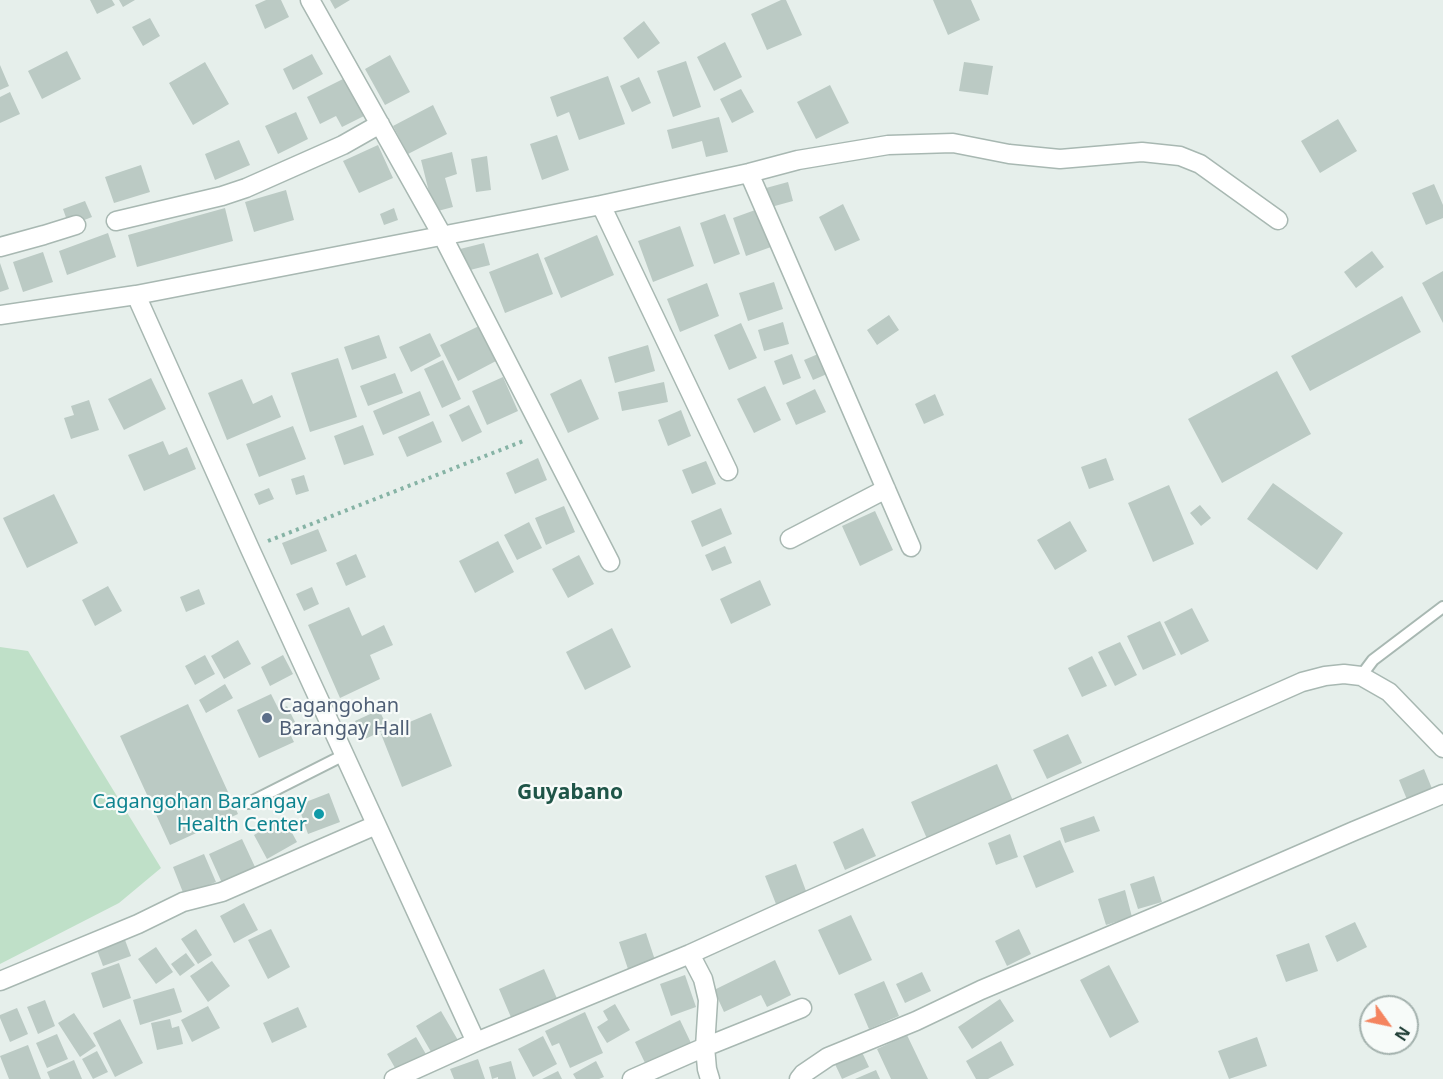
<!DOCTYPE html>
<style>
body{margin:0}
#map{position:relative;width:1443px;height:1079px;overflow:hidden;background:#e6efeb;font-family:"Noto Sans",sans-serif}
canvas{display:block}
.north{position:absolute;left:1359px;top:995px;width:60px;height:60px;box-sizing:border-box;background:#f7fbf9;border:2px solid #a3b1ad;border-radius:50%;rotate:123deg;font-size:16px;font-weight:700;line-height:24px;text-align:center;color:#24423a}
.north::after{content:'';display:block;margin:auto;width:21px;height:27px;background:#f4845f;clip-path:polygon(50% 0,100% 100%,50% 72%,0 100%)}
</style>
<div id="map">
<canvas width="1443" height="1079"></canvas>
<div class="north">N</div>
</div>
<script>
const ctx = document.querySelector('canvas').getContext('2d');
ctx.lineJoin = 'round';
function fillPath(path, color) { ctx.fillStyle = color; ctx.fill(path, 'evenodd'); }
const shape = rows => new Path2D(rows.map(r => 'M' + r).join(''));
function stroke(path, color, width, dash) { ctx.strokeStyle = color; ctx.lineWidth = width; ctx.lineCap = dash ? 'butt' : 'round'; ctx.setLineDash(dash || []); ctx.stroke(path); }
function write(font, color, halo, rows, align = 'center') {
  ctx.font = font + ' "Noto Sans",sans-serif'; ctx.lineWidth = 4.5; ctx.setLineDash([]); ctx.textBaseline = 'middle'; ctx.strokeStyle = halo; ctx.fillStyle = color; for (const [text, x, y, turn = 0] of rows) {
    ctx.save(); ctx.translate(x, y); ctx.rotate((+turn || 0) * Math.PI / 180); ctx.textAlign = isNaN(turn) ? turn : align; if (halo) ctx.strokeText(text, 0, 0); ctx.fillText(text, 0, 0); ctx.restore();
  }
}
fillPath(shape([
 [0,647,28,651,161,868,119,903,0,964]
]), '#bfe0c8');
fillPath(shape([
 [90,0,112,0,115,5,97,14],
 [119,0,135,0,123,7],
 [266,0,281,0,289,17,265,29,255,5],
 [330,0,350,0,335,9],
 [781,0,786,0,802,35,767,50,751,14],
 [933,0,971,0,980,20,948,35],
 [150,18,160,36,143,46,132,27],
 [644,21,660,43,638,59,623,38],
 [725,42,742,77,714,91,697,57],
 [67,51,81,79,42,99,28,71],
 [312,54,323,74,293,90,283,69],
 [390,55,410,92,385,105,365,69],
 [686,61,701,107,673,117,657,71],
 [205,62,229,104,193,125,169,83],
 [964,62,993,66,988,95,959,91],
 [0,65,9,86,0,90],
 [608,76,625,124,579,140,569,112,557,117,550,97],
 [639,77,651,103,632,112,620,86],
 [345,78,364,116,342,127,336,116,320,124,307,97],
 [830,85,849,123,816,139,797,102],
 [741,89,754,112,732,123,720,99],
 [10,92,20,114,0,123,0,97],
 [433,105,447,134,408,154,393,126],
 [296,112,308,139,278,154,265,126],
 [719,117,728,152,706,157,702,141,672,149,667,130],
 [1338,119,1357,151,1320,173,1301,141],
 [557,135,569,170,542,180,530,144],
 [239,140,250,165,215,180,205,154],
 [378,145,393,178,359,193,343,161],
 [452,152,457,174,445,178,453,207,434,212,421,160],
 [487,156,491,190,476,192,471,159],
 [141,165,150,192,114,203,105,177],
 [788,182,793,201,771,207,766,188],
 [1434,184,1443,205,1443,218,1426,225,1412,193],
 [286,190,294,220,254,232,245,202],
 [85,201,92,217,69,226,63,209],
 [843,204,860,240,835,251,819,217],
 [225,208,233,241,137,267,128,235],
 [394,208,398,220,384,225,380,214],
 [758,209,771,247,746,256,733,218],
 [725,214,740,254,714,264,700,223],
 [680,226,694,266,653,282,638,241],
 [108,233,116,257,67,275,59,251],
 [597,235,614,275,561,298,544,258],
 [484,243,490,265,466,271,460,249],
 [1372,251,1384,267,1356,288,1344,272],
 [43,252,53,282,23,292,13,262],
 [538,253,553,294,505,313,489,272],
 [0,263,9,289,0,292],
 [1443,271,1443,323,1422,283],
 [774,282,783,309,748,321,739,293],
 [707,283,719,316,680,332,667,299],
 [1402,296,1421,332,1310,391,1291,356],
 [889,315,899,330,877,345,867,330],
 [783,322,789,344,764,351,758,330],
 [741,323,757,358,729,370,714,335],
 [479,326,496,361,458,381,440,345],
 [430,333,441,356,411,372,399,347],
 [379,335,387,358,352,370,344,347],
 [648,345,655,371,615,383,608,357],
 [792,354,801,378,783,385,774,361],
 [818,354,827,374,813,380,804,360],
 [338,358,357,417,310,432,291,373],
 [443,360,461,399,442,408,424,369],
 [1277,371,1311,434,1222,483,1188,419],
 [395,373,403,393,368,406,360,386],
 [503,377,518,411,487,425,472,391],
 [151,378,166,409,124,430,108,399],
 [242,379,253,404,272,395,281,417,227,440,208,393],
 [581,379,599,419,568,433,550,394],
 [664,382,668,402,622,411,618,392],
 [765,386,781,420,754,433,737,399],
 [815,389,826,412,796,425,786,403],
 [420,391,430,415,383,435,373,411],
 [935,394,944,415,924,424,915,404],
 [89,400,99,430,71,439,64,418,74,415,71,406],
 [469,405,482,432,462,442,449,415],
 [681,410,691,436,668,446,658,420],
 [433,421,442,442,407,457,398,437],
 [363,425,374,455,344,465,334,436],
 [293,426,306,459,259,477,246,444],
 [163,441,169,455,187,447,196,469,144,491,128,455],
 [538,458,547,480,515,494,506,473],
 [1106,458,1114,480,1089,489,1081,467],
 [706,461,716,484,692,494,682,470],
 [304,475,309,491,296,495,291,479],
 [1273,483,1343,533,1317,570,1247,519],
 [1169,485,1194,544,1153,562,1128,503],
 [269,488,274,499,259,505,254,494],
 [54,494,78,543,27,568,3,518],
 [1200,505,1211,518,1201,526,1190,513],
 [564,506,575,532,546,545,535,518],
 [721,508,732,534,702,547,691,521],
 [875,511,893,550,860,566,842,526],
 [1070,521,1087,551,1055,570,1037,540],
 [529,522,542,548,517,560,504,535],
 [318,529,327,551,291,565,282,543],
 [498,541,514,572,475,593,459,561],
 [725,546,732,563,712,571,705,555],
 [356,554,366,577,346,586,336,563],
 [579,555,594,584,568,598,552,569],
 [760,580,771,605,731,624,720,599],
 [108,586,122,611,95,626,82,600],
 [312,587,319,604,304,611,296,594],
 [199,589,205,604,186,612,180,597],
 [349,607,362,636,384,625,393,645,370,655,380,679,340,698,308,625],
 [1192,608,1209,641,1181,655,1164,622],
 [1160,621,1176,655,1143,670,1127,636],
 [612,628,631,667,585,690,566,652],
 [238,640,251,664,224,679,211,656],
 [1120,642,1137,675,1115,686,1098,652],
 [205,655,215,674,195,685,185,666],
 [283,655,293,674,270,686,261,667],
 [1092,656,1107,686,1082,697,1068,668],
 [225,684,233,698,206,713,199,700],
 [271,694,279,710,287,706,297,726,288,730,294,742,259,758,237,710],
 [188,704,238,814,170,845,120,736],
 [379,710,388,728,363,740,355,721],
 [431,713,452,766,402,787,381,734],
 [1068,734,1082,763,1047,779,1033,750],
 [997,764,1014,803,928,841,911,802],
 [1424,769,1433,791,1408,802,1399,780],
 [329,793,340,822,308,834,298,805],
 [1094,816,1100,831,1065,843,1060,828],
 [284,818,297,842,267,859,254,835],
 [863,828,876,856,845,870,833,842],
 [1010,834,1018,857,996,865,988,843],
 [242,839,255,867,222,883,209,854],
 [1060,840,1074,872,1036,888,1023,856],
 [204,854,216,882,184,895,173,867],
 [796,864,806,891,776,904,765,876],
 [1154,876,1162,902,1138,909,1130,884],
 [1125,890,1132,917,1106,925,1098,899],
 [244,903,258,930,234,943,220,916],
 [851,915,872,960,839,975,818,930],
 [1355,922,1367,947,1337,962,1325,936],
 [196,929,212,955,198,964,181,939],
 [271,929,290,967,268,979,248,940],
 [1019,929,1031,954,1007,966,995,941],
 [646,933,655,960,628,969,619,942],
 [125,940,131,956,103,966,97,950],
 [1309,943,1318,971,1286,982,1276,955],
 [156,947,173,972,156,984,138,959],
 [186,953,195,965,180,976,171,964],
 [775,960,791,995,767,1007,761,995,724,1012,714,990],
 [212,961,230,986,208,1002,190,976],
 [119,963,131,998,103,1008,91,973],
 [1109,965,1139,1022,1110,1038,1080,980],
 [544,969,559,1003,513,1022,499,989],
 [922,972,931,991,905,1003,896,984],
 [685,975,696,1007,671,1016,660,984],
 [884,981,899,1016,869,1029,854,994],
 [174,988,182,1012,140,1025,133,1000],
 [1000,999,1014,1021,972,1049,958,1027],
 [45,1000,55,1026,38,1034,27,1007],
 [615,1004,630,1030,607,1043,597,1027,608,1020,603,1011],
 [208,1006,220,1028,192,1042,181,1020],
 [298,1007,307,1027,272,1043,263,1023],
 [17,1008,28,1034,10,1042,0,1018,0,1015],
 [441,1011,459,1042,434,1057,416,1026],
 [585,1012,603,1053,570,1068,559,1043,552,1046,545,1031],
 [74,1013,96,1046,80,1057,58,1023],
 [120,1019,143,1063,115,1077,93,1033],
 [170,1019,172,1028,179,1026,183,1044,157,1050,151,1023],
 [680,1020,691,1043,646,1065,635,1042],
 [57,1034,68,1059,47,1068,36,1043],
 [907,1035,928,1079,891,1079,877,1049],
 [543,1036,557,1064,533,1077,518,1049],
 [416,1037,427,1056,398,1073,387,1054],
 [1257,1037,1267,1066,1229,1079,1218,1051],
 [1001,1041,1014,1065,988,1079,976,1079,966,1061],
 [28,1045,41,1079,9,1079,0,1056],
 [861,1050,869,1067,842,1079,834,1062],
 [97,1051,108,1072,93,1079,82,1059],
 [478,1059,485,1079,454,1079,450,1069],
 [74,1060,82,1079,50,1079,47,1072],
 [511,1061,516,1079,498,1079,498,1077,492,1079,489,1067],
 [596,1061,604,1077,599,1079,576,1079,573,1074],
 [876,1070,880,1079,855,1079],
 [558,1071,562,1079,542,1079]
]), '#bbcac4');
const lane = shape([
 [1361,676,1373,660,1443,607],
 [249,803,344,755]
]);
const street = shape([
 [310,0,442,235,610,562],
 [749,173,911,547],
 [601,205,728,471],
 [116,221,222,196,246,188,343,145,380,124],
 [0,247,44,235,76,225],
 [136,295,250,549,476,1042],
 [0,315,136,295,601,205,749,173,798,160,888,145,953,143,1009,154,1060,159,1142,152,1180,156,1200,164,1278,220],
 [790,539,886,489],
 [690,954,778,914,1302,682,1325,676,1344,674,1361,676,1389,692,1443,748],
 [0,981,138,924,183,902,222,892,376,825],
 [394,1079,476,1042,690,954,703,979,708,1000,705,1047,707,1069,710,1079],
 [632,1079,705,1047,802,1008],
 [799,1079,803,1074,828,1057,916,1021,981,990,1195,900,1354,831,1443,794]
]);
stroke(lane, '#a8b8b2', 14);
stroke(street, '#a8b8b2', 21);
stroke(shape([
 [268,541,526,440]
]), '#86b3a5', 4, [3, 4.5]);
stroke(lane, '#fff', 10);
stroke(street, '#fff', 18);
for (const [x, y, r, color] of [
 [267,718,6,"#5c6f8a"],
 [319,814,6,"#0f9aa8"]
]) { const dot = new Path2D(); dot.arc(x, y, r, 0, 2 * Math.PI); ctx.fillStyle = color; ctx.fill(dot); stroke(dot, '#f7fbf9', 2); }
write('20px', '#4e5e75', '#f7fbf9', [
 ["Cagangohan",279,706],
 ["Barangay Hall",279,729]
], 'left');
write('20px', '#0d838f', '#f7fbf9', [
 ["Cagangohan Barangay",307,802],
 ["Health Center",307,825]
], 'right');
write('bold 21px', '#1f5548', '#f7fbf9', [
 ["Guyabano",570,793]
]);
</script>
